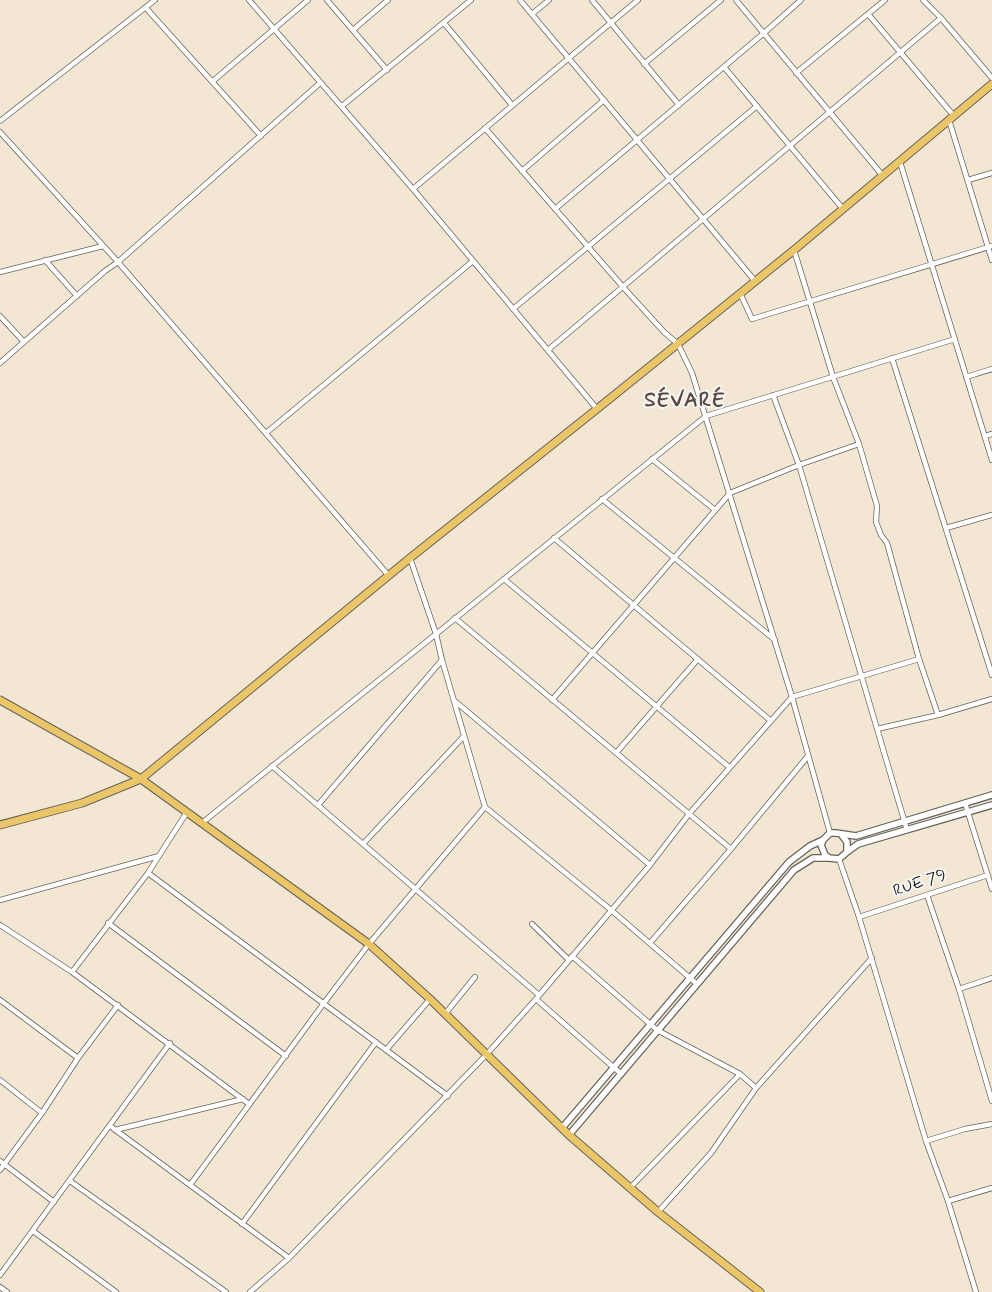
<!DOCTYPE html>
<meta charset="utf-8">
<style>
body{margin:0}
canvas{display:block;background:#f3e7d3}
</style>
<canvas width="992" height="1292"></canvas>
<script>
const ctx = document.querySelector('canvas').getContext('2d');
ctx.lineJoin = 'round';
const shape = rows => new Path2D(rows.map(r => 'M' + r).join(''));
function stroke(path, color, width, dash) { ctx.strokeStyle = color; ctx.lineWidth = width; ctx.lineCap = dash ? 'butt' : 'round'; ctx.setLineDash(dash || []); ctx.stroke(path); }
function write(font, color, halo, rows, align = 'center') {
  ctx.font = font + ' Mynerve,sans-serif'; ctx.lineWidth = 4; ctx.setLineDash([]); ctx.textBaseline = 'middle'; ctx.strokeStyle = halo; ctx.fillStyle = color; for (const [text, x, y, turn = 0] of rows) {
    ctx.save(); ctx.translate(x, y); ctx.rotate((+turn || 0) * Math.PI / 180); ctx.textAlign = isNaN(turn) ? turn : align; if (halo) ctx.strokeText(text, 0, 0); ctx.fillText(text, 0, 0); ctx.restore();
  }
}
const minor = shape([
 [249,0,413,189,597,409],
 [327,0,387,70],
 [520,0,755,281],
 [592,0,679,105],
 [736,0,883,176],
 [923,0,941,18,992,78],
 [146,8,261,136],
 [532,14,549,0],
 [868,14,954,116],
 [444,23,512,105],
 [353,30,388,0],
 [644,64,721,0],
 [724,67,843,209],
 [796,73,885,0],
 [213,81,308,0],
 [342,106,471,0],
 [949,120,992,260],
 [0,121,155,0],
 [485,128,623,287,664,332,678,344,692,373,792,697,830,833],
 [0,132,118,262,389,576],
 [900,162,992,460],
 [522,171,604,100],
 [968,180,992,173],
 [413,189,638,0],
 [555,209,764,33,801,0],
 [794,250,833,377,859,444,877,506,876,522,881,535,887,543,919,659,938,715],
 [45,260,77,296],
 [0,272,103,246],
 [740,293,752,319,992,246],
 [513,309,757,106],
 [0,316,24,342],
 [548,350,941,18],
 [892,358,992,675],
 [0,363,105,271,118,262,320,83],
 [966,377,992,369],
 [773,395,799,465,907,830],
 [266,433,473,261],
 [985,436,992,434],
 [652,459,715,510],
 [602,499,775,640],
 [946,528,992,515],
 [554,538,771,721],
 [410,558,436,634,442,660,485,807,611,910,697,984],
 [504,579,729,767],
 [455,618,731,849],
 [552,700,730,493,799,465,859,444],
 [456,702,650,865],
 [877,729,938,715,992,699],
 [616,753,698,659],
 [272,766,539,995],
 [965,803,992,889],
 [318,805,442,660],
 [202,823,706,416,955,339],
 [363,844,464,736],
 [839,859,859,917,926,1141,948,1201,976,1292],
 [148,873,448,1096],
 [927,895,959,989,992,1101],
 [0,900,159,856],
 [859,917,988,875],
 [108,923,286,1056],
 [532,924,569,960],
 [0,925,72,972,249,1104],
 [650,943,731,849,808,756],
 [572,956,657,1030,740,1074,756,1088],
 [72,972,148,873,187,812],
 [959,989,992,978],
 [536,999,620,1073],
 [0,1000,78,1058],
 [445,1014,475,977],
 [386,1050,430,999],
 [0,1080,42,1113],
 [110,1126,289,1258],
 [115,1130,243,1099],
 [926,1141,965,1129,992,1124],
 [0,1161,54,1202],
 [0,1170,42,1113,78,1058,118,1005],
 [70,1181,226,1292],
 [190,1185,324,1003,369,944,485,807],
 [630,1188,740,1074],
 [948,1201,992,1188],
 [658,1212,711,1153,756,1088,872,958],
 [242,1224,376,1042],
 [33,1231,116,1292],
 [0,1275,170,1043],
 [0,1287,7,1292],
 [250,1292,289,1258,486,1055,536,999,650,865,689,814,792,697,919,659]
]);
const tertiary = shape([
 [841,834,847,842,847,852,839,859,829,858,825,855,821,845,823,840,830,833,836,833,856,836,992,795],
 [847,852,858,844,992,805],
 [562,1128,789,862,810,846,823,840],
 [569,1135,794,870,813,858,829,858]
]);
const primary = shape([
 [0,700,141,779,369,944,430,999,569,1135,658,1212,760,1292],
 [0,825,82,803,141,779,410,558,597,409,794,250,992,84]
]);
stroke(minor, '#67635c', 6);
stroke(tertiary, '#67635c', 8);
stroke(primary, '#67635c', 9);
stroke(minor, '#fff', 4.5);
stroke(tertiary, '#fff', 5.5);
stroke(primary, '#ebc669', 7);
write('16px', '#1c1c1c', '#f6f6f2', [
 ["RUE 79",920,884,-18]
]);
ctx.letterSpacing = '1px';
write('bold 21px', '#5c4844', '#f6f6f2', [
 ["SÉVARÉ",685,402]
]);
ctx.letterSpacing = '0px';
</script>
